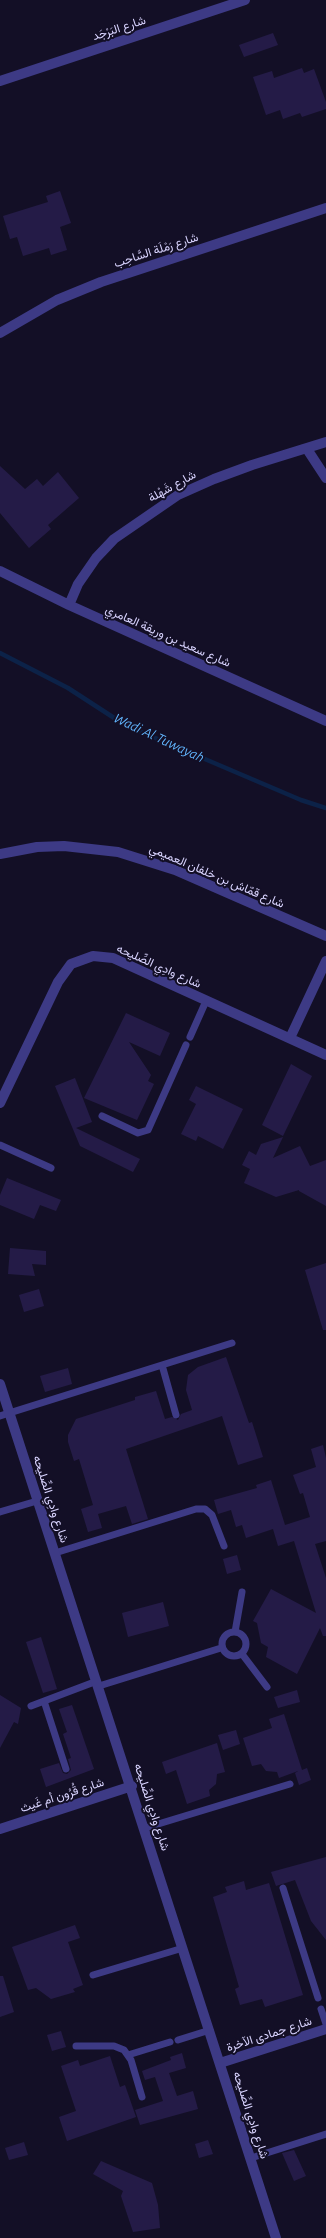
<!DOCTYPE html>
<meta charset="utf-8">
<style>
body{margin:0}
canvas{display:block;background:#130f26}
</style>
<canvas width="326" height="2238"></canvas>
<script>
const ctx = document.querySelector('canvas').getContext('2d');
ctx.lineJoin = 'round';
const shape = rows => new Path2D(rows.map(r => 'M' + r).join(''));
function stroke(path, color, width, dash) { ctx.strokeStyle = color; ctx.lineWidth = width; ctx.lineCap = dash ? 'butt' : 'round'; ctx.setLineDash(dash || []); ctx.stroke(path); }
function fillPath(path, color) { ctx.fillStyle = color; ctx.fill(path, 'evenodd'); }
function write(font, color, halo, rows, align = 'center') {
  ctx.font = font + ' Ubuntu,Vazirmatn,sans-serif'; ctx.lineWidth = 4; ctx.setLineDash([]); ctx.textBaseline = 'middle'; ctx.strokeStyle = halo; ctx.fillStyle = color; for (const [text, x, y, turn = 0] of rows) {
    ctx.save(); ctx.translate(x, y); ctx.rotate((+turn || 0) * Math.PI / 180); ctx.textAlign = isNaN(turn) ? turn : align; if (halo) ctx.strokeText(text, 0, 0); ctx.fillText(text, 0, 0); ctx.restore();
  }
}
stroke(shape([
 [0,653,68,688,125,725,301,800,326,808]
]), '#0c2248', 4.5);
fillPath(shape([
 [273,33,278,45,244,57,239,45],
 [302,68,304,73,314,69,326,102,326,109,302,117,300,113,283,119,280,110,266,115,253,77,272,71,274,78],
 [60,191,71,223,60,227,67,250,51,255,49,248,23,256,17,237,10,239,3,216,48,202,46,196],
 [0,466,25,489,37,479,43,486,58,472,79,498,48,525,51,529,29,548,0,513],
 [126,1013,170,1033,160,1056,129,1042,151,1075,148,1081,154,1084,137,1120,84,1098],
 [291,1064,312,1076,283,1136,262,1125],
 [75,1078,92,1122,76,1128,140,1159,133,1172,80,1146,55,1086],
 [196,1086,243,1109,223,1149,198,1136,196,1141,181,1134,196,1104,189,1100],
 [283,1137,273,1158,300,1146,310,1166,326,1160,326,1206,299,1191,299,1190,276,1197,244,1183,250,1169,242,1165,249,1151,256,1155,261,1144],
 [7,1178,61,1200,56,1211,40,1205,34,1219,0,1205,0,1195],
 [10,1248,46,1251,46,1265,32,1264,35,1276,8,1274],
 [326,1263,326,1330,323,1330,305,1270],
 [39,1289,44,1306,24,1312,19,1295],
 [226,1357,249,1423,252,1422,263,1457,238,1465,222,1416,126,1449,148,1519,132,1524,126,1506,98,1514,102,1528,88,1532,81,1509,93,1505,79,1459,74,1461,68,1442,68,1435,76,1419,135,1400,135,1397,156,1391,165,1419,172,1417,178,1420,181,1414,192,1410,186,1390,188,1375,198,1367],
 [68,1368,72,1384,45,1392,40,1376],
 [323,1445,326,1458,326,1541,315,1544,326,1578,326,1636,323,1636,320,1628,297,1674,266,1657,268,1647,261,1643,257,1623,253,1621,271,1589,316,1613,294,1541,278,1546,273,1529,246,1538,242,1525,236,1527,231,1510,218,1514,214,1500,257,1488,256,1485,271,1480,285,1525,310,1517,303,1493,300,1494,293,1475,316,1467,311,1449],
 [237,1555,241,1570,227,1574,223,1559],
 [163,1602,169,1626,128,1637,122,1613],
 [41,1637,57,1689,43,1693,26,1642],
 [297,1690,300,1702,278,1708,274,1697],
 [0,1695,21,1708,18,1724,14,1722,0,1748],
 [72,1705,94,1769,46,1787,40,1769,59,1763,63,1773,67,1774,71,1770,68,1759,71,1758,63,1734,67,1732,59,1709],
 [284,1714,302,1770,307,1768,311,1780,299,1785,295,1773,298,1771,279,1778,277,1772,266,1771,261,1764,252,1766,243,1738,272,1728,269,1719],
 [236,1730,240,1744,223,1750,218,1735],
 [217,1743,225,1772,217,1774,216,1784,209,1790,210,1796,187,1804,176,1770,166,1774,162,1762],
 [326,1857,326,1940,311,1921,295,1880,276,1886,271,1872],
 [244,1881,246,1890,269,1883,303,1995,265,2007,262,1999,240,2005,235,1989,239,1987,213,1897,227,1892,225,1887],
 [75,1925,80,1938,68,1942,83,1985,73,1989,75,1992,51,1999,36,1988,28,1990,12,1947],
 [0,1976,3,1976,14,2012,0,2017],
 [61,2031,66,2047,52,2051,47,2035],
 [182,2053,186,2068,169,2073,177,2096,193,2091,198,2109,140,2125,135,2110,163,2101,155,2077,145,2080,142,2071,171,2060,170,2057],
 [110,2056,120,2087,125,2085,136,2117,67,2141,59,2117,76,2111,61,2066,78,2060,80,2066],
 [208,2140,213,2154,199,2158,195,2144],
 [24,2142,28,2155,9,2160,5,2148],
 [294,2150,306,2176,294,2181,282,2153],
 [101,2161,152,2183,158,2205,160,2228,133,2232,121,2196,123,2191,93,2174]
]), '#241b47');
stroke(shape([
 [190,1037,206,1001],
 [102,1116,138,1133,148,1130,186,1045],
 [0,1145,51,1168],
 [162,1365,176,1415],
 [0,1416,232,1343],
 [0,1512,37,1501],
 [55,1553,196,1509,205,1509,212,1515,224,1546],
 '222 1644a12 12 0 1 1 24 0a12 12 0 1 1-24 0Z',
 [235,1632,242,1592],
 [242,1654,267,1687],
 [99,1686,221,1648],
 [44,1701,66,1769],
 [31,1706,97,1681],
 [145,1828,290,1784],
 [283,1888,318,1998],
 [93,1975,183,1948],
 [321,2009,326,2024],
 [178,2040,210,2030],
 [76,2046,114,2046,124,2050,131,2060,142,2097],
 [128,2055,170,2042],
 [251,2158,326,2134]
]), '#3d3a85', 7);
stroke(shape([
 [0,81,245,0],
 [0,333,57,300,101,282,326,208],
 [307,449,326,478],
 [0,571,69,605,326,721],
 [69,605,78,584,96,558,114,539,178,495,214,479,252,465,326,442],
 [0,854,37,847,64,846,118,852,175,870,326,936],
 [290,1038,326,961],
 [0,1103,58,982,71,964,93,956,113,958,326,1055],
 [0,1384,276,2238],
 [0,1829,132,1786],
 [220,2063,326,2029]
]), '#3d3a85', 10);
write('12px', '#d9d4ff', '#130f26', [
 ["شارع البَرْجَد",119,28,-18],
 ["شارع رَمْلَة السَّاحِب",156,250,-18],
 ["شارع شَهْلة",172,486,-29],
 ["شارع سعيد بن وريقة العامري",168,636,24],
 ["شارع قمّاش بن خلفان العميمي",217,876,23],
 ["شارع وادِي الصِّليحه",159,966,24],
 ["شارع وادِي الصِّليحه",51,1499,72],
 ["شارع قُرُون أم غَيث",62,1795,-18],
 ["شارع وادِي الصِّليحه",152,1807,72],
 ["شارع جمادى الآخرة",269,2034,-18],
 ["شارع وادِي الصِّليحه",251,2115,72]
]);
write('italic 13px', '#62b6ff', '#130f26', [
 ["Wadi Al Tuwayah",159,738,25]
]);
</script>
